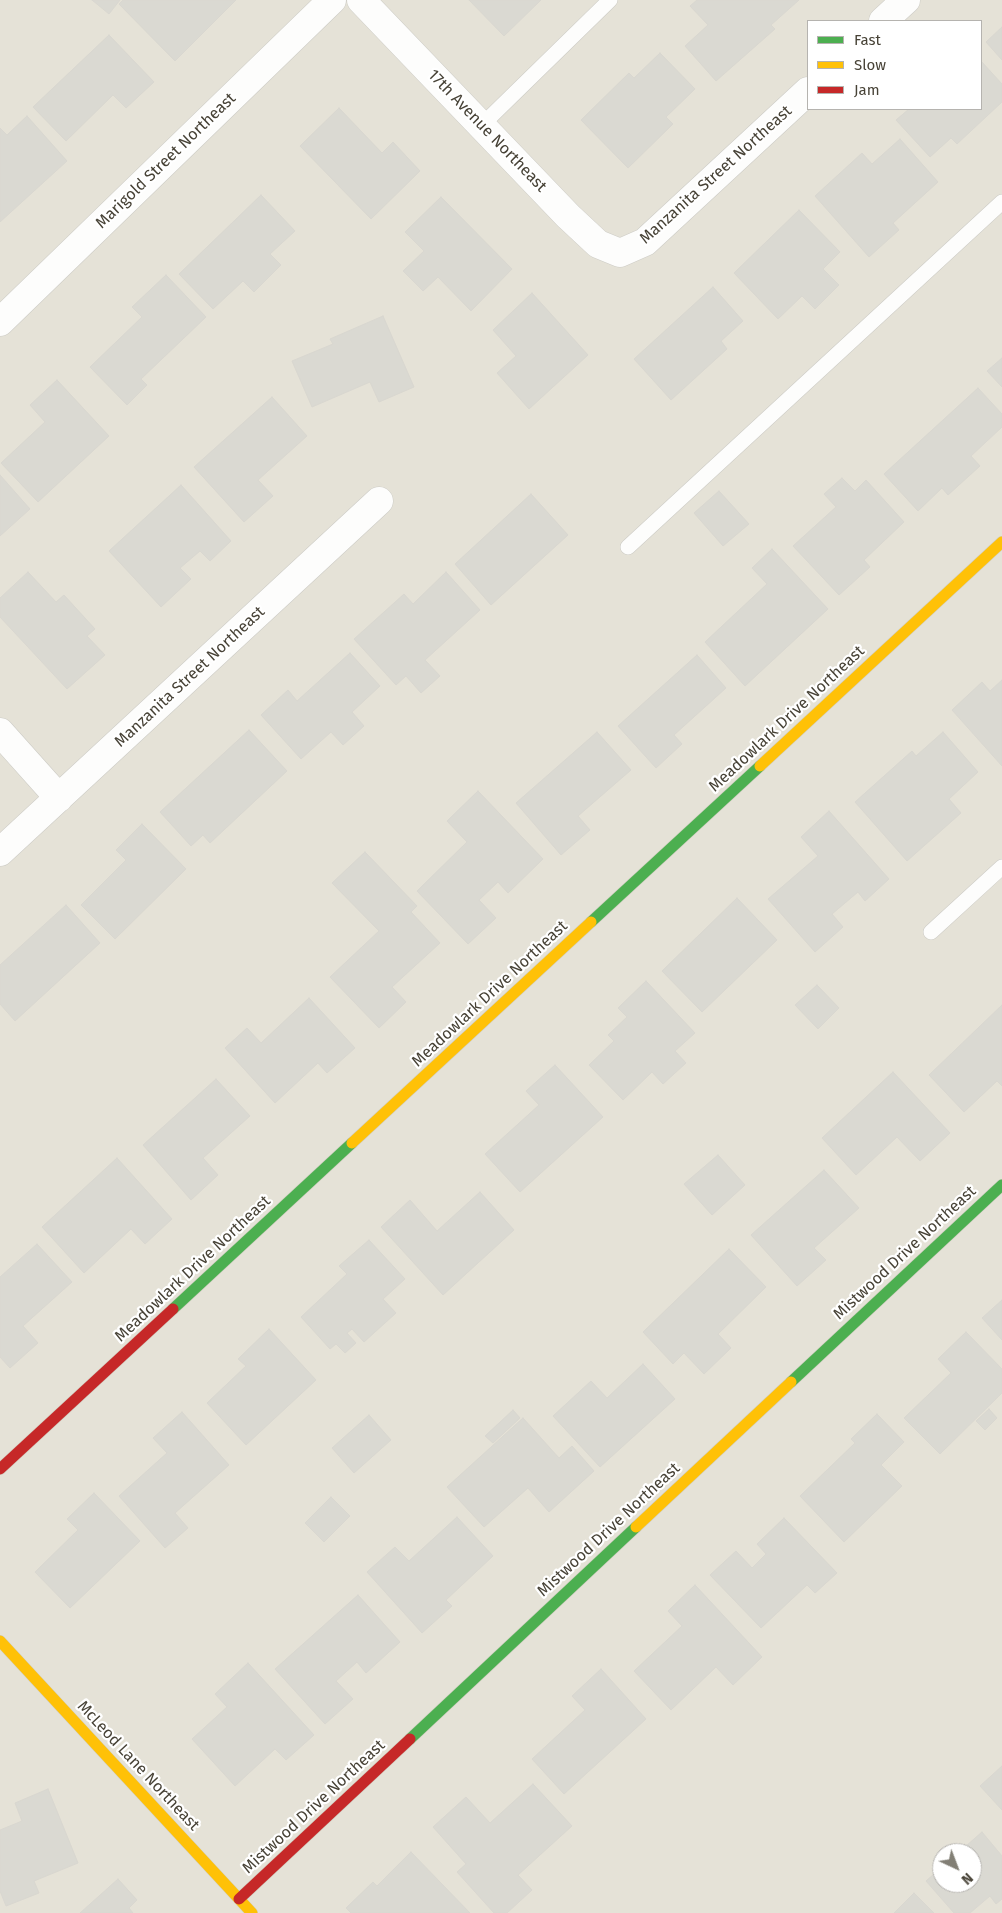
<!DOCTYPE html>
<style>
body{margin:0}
#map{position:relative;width:1002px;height:1913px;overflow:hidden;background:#f1f0ea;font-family:"Fira Sans",sans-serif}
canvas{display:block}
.legend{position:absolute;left:807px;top:20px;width:175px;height:90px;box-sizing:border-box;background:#fff;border:1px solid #b5b3af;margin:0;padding:6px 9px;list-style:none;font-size:15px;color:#474236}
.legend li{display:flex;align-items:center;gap:10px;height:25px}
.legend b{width:25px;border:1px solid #b5b3af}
.north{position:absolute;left:932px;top:1843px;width:50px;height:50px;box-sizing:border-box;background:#fff;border:1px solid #b5b3af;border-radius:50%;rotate:137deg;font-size:14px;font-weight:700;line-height:20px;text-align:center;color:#474236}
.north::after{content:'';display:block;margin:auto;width:18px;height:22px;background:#827f75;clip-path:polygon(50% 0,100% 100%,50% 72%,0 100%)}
</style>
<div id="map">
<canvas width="1002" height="1913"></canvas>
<ul class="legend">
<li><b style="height:6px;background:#4caf50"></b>Fast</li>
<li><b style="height:6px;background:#ffc107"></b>Slow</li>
<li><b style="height:6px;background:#c62828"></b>Jam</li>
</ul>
<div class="north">N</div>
</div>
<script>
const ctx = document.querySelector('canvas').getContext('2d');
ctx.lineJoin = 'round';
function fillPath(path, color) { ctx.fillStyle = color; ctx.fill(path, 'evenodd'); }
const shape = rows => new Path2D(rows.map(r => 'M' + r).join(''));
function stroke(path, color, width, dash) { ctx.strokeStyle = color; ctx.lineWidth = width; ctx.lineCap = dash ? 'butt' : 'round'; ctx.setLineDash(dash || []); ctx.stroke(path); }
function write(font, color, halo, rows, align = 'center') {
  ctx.font = font + ' "Fira Sans",sans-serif'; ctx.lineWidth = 4.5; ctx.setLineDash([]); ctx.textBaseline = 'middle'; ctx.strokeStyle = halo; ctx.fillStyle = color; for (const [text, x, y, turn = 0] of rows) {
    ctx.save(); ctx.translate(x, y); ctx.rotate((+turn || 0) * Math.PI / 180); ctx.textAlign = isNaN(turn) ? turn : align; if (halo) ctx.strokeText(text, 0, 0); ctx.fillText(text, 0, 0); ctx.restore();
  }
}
fillPath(shape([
 [0,0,1002,0,1002,1913,0,1913],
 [808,21,981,21,981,109,808,109],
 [942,1853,972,1853,972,1883,942,1883]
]), '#e5e2d7');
const building = shape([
 [92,0,120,0,109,14,92,0],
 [123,0,236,0,175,61,119,4,123,0],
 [469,0,541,0,504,36,469,0],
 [697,0,799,0,771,25,775,29,716,81,685,46,708,25,690,6,697,0],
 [1002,27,1002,60,986,42,1002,27],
 [109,35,154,82,126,108,113,95,66,141,33,107,109,35],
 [660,53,695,89,666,117,673,124,628,168,581,120,629,73,634,78,660,53],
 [981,61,1002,84,1002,102,957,144,951,138,930,157,896,120,909,109,981,109,981,61],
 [339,108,382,153,393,142,420,171,371,219,300,146,339,108],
 [27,116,67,161,0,222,0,128,7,135,27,116],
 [900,139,938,182,893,223,899,230,869,257,815,196,862,153,872,164,900,139],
 [261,195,295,231,270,254,281,265,254,292,243,281,213,309,179,274,261,195],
 [441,197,512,269,471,311,438,277,423,291,403,271,424,251,405,232,441,197],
 [799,210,840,252,823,269,839,285,815,309,802,296,778,319,734,273,799,210],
 [166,275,206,317,141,379,147,385,127,405,90,367,142,317,132,307,166,275],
 [713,287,743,321,721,341,727,349,671,400,634,359,713,287],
 [532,293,588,355,529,409,497,373,516,356,493,330,532,293],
 [383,316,414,387,379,402,370,382,312,407,292,361,333,344,330,339,383,316],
 [1002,358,1002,387,987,371,1002,358],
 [57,380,109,436,38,502,1,463,45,422,30,405,57,380],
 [978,388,1002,414,1002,427,971,456,980,466,948,495,942,488,918,511,884,474,978,388],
 [272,397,307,436,258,480,273,496,244,522,194,467,272,397],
 [0,475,30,509,0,536,0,475],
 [842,478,855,491,866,480,904,522,864,560,870,567,839,595,793,546,836,507,824,494,842,478],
 [181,485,231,541,210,561,200,551,180,568,191,579,161,607,109,551,181,485],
 [719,491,749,524,723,546,694,513,719,491],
 [531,494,568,535,491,605,455,564,531,494],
 [772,549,828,609,745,686,705,642,767,584,752,568,772,549],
 [28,572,56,602,64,595,95,629,87,636,105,655,67,689,0,617,0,598,28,572],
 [446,572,480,610,425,660,440,676,421,693,406,676,396,685,354,639,404,594,413,604,446,572],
 [350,653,380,686,352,712,364,726,343,745,331,732,301,759,261,715,288,690,297,701,350,653],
 [697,655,726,688,674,735,682,744,656,768,618,726,697,655],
 [1002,680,1002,766,952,710,982,682,990,691,1002,680],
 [249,730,287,771,210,843,203,835,191,846,160,812,249,730],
 [597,732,631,770,578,816,590,830,561,855,516,803,597,732],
 [943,732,978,772,949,799,961,813,907,861,855,802,912,751,916,756,943,732],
 [478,791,543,859,508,893,498,882,479,900,496,918,468,944,417,891,467,842,447,821,478,791],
 [829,811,889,879,865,901,858,892,832,914,843,927,815,952,768,899,818,856,801,837,829,811],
 [142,824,186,869,115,939,81,905,126,860,116,850,142,824],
 [365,852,417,906,411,912,440,943,392,987,406,1002,379,1028,330,977,379,931,332,883,365,852],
 [737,898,777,940,702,1012,662,971,737,898],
 [66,905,100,943,15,1021,0,1004,0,965,66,905],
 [646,981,695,1033,675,1051,686,1063,663,1084,652,1072,623,1100,589,1065,614,1041,608,1035,627,1017,618,1008,646,981],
 [817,985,839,1008,818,1029,795,1005,817,985],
 [309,998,355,1048,327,1073,318,1063,275,1103,225,1048,247,1028,261,1043,309,998],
 [1002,1005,1002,1086,997,1081,964,1112,929,1075,1002,1005],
 [555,1065,603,1117,520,1192,485,1154,539,1105,526,1091,555,1065],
 [893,1072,950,1133,920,1161,897,1137,856,1175,822,1138,893,1072],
 [216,1079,250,1116,203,1158,218,1175,191,1200,143,1145,216,1079],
 [718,1155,745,1185,712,1215,684,1184,718,1155],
 [117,1158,172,1219,145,1244,131,1229,84,1273,42,1227,117,1158],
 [824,1170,859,1208,814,1248,826,1260,797,1286,751,1235,824,1170],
 [480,1192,514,1230,443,1295,381,1227,410,1200,437,1231,480,1192],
 [369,1240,405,1279,383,1299,396,1313,364,1342,352,1329,347,1333,356,1343,345,1353,336,1344,330,1349,301,1317,347,1274,339,1266,369,1240],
 [37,1244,72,1282,23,1326,38,1343,10,1368,0,1357,0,1277,37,1244],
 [729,1249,766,1287,718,1334,731,1348,704,1374,684,1353,673,1364,643,1332,729,1249],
 [1002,1300,1002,1340,982,1318,1002,1300],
 [269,1329,316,1380,246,1445,207,1403,246,1366,238,1359,269,1329],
 [966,1332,1002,1369,1002,1393,940,1454,904,1418,951,1373,938,1359,966,1332],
 [643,1364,675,1399,600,1467,553,1416,591,1381,607,1398,643,1364],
 [989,1409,997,1418,985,1430,976,1421,989,1409],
 [513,1410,520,1418,493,1443,485,1436,513,1410],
 [182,1412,229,1465,175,1513,188,1528,165,1548,119,1496,167,1453,153,1438,182,1412],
 [877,1414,904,1442,881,1465,902,1486,844,1542,800,1496,855,1443,851,1439,877,1414],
 [369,1415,391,1440,354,1473,332,1448,369,1415],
 [523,1418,559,1458,572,1446,594,1471,549,1512,528,1488,484,1527,447,1487,523,1418],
 [94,1493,140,1541,70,1608,35,1572,78,1530,67,1519,94,1493],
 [331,1497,350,1516,324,1542,305,1523,331,1497],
 [457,1517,493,1556,446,1600,452,1606,422,1633,367,1572,395,1547,409,1561,457,1517],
 [784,1518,837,1573,815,1593,807,1585,761,1628,710,1575,736,1551,752,1568,766,1554,757,1544,784,1518],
 [695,1585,762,1657,733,1685,716,1667,671,1710,634,1671,682,1626,668,1611,695,1585],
 [358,1595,400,1642,366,1673,357,1662,336,1681,353,1699,325,1724,275,1669,358,1595],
 [248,1663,314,1735,286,1760,275,1749,235,1786,192,1739,227,1707,215,1694,248,1663],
 [601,1669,646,1719,564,1794,532,1759,585,1710,572,1696,601,1669],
 [1002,1766,1002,1810,980,1786,1002,1766],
 [533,1784,572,1826,518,1875,532,1890,507,1913,494,1913,457,1872,466,1864,433,1827,466,1797,490,1823,533,1784],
 [48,1789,78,1863,34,1881,39,1893,6,1906,0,1891,0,1830,22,1821,15,1803,48,1789],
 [982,1832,1002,1856,1002,1899,996,1904,990,1896,970,1913,954,1913,926,1881,942,1867,942,1883,972,1883,972,1853,958,1853,982,1832],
 [411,1852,470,1913,351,1913,346,1908,373,1882,377,1886,411,1852],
 [118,1879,137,1900,129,1908,133,1913,80,1913,118,1879],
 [914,1893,934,1913,894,1913,914,1893]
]);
fillPath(building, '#dad9d2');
stroke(building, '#d9d7d0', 1);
const lane = shape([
 [481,126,610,0],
 [628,547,1002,202],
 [931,932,1002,867]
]);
const street = shape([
 [361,0,568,216,598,244,620,253,645,242,808,91],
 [883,21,906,0],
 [0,322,332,0],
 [0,732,59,798],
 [0,852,379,501]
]);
const fast = shape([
 [591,922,760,766],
 [173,1309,352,1143],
 [791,1382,1002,1185],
 [410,1739,636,1527]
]);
const slow = shape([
 [760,766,1002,542],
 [352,1143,591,922],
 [636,1527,791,1382],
 [0,1641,252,1913]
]);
const jam = shape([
 [0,1469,173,1309],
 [239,1899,410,1739]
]);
stroke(lane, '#cdccc6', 16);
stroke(street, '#cdccc6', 29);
stroke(fast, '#d0cec1', 12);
stroke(slow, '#d0cec1', 12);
stroke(jam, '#d0cec1', 12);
stroke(lane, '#fdfdfc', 15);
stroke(street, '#fdfdfc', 28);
stroke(fast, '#4caf50', 11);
stroke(slow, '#ffc107', 11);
stroke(jam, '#c62828', 11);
write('16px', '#474236', '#fff', [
 ["17th Avenue Northeast",487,131,46],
 ["Marigold Street Northeast",166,161,-44],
 ["Manzanita Street Northeast",716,175,-42],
 ["Manzanita Street Northeast",190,677,-43],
 ["Meadowlark Drive Northeast",787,719,-43],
 ["Meadowlark Drive Northeast",490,994,-43],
 ["Mistwood Drive Northeast",905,1253,-43],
 ["Meadowlark Drive Northeast",193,1269,-43],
 ["Mistwood Drive Northeast",609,1530,-43],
 ["McLeod Lane Northeast",138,1766,47],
 ["Mistwood Drive Northeast",314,1807,-43]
]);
</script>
